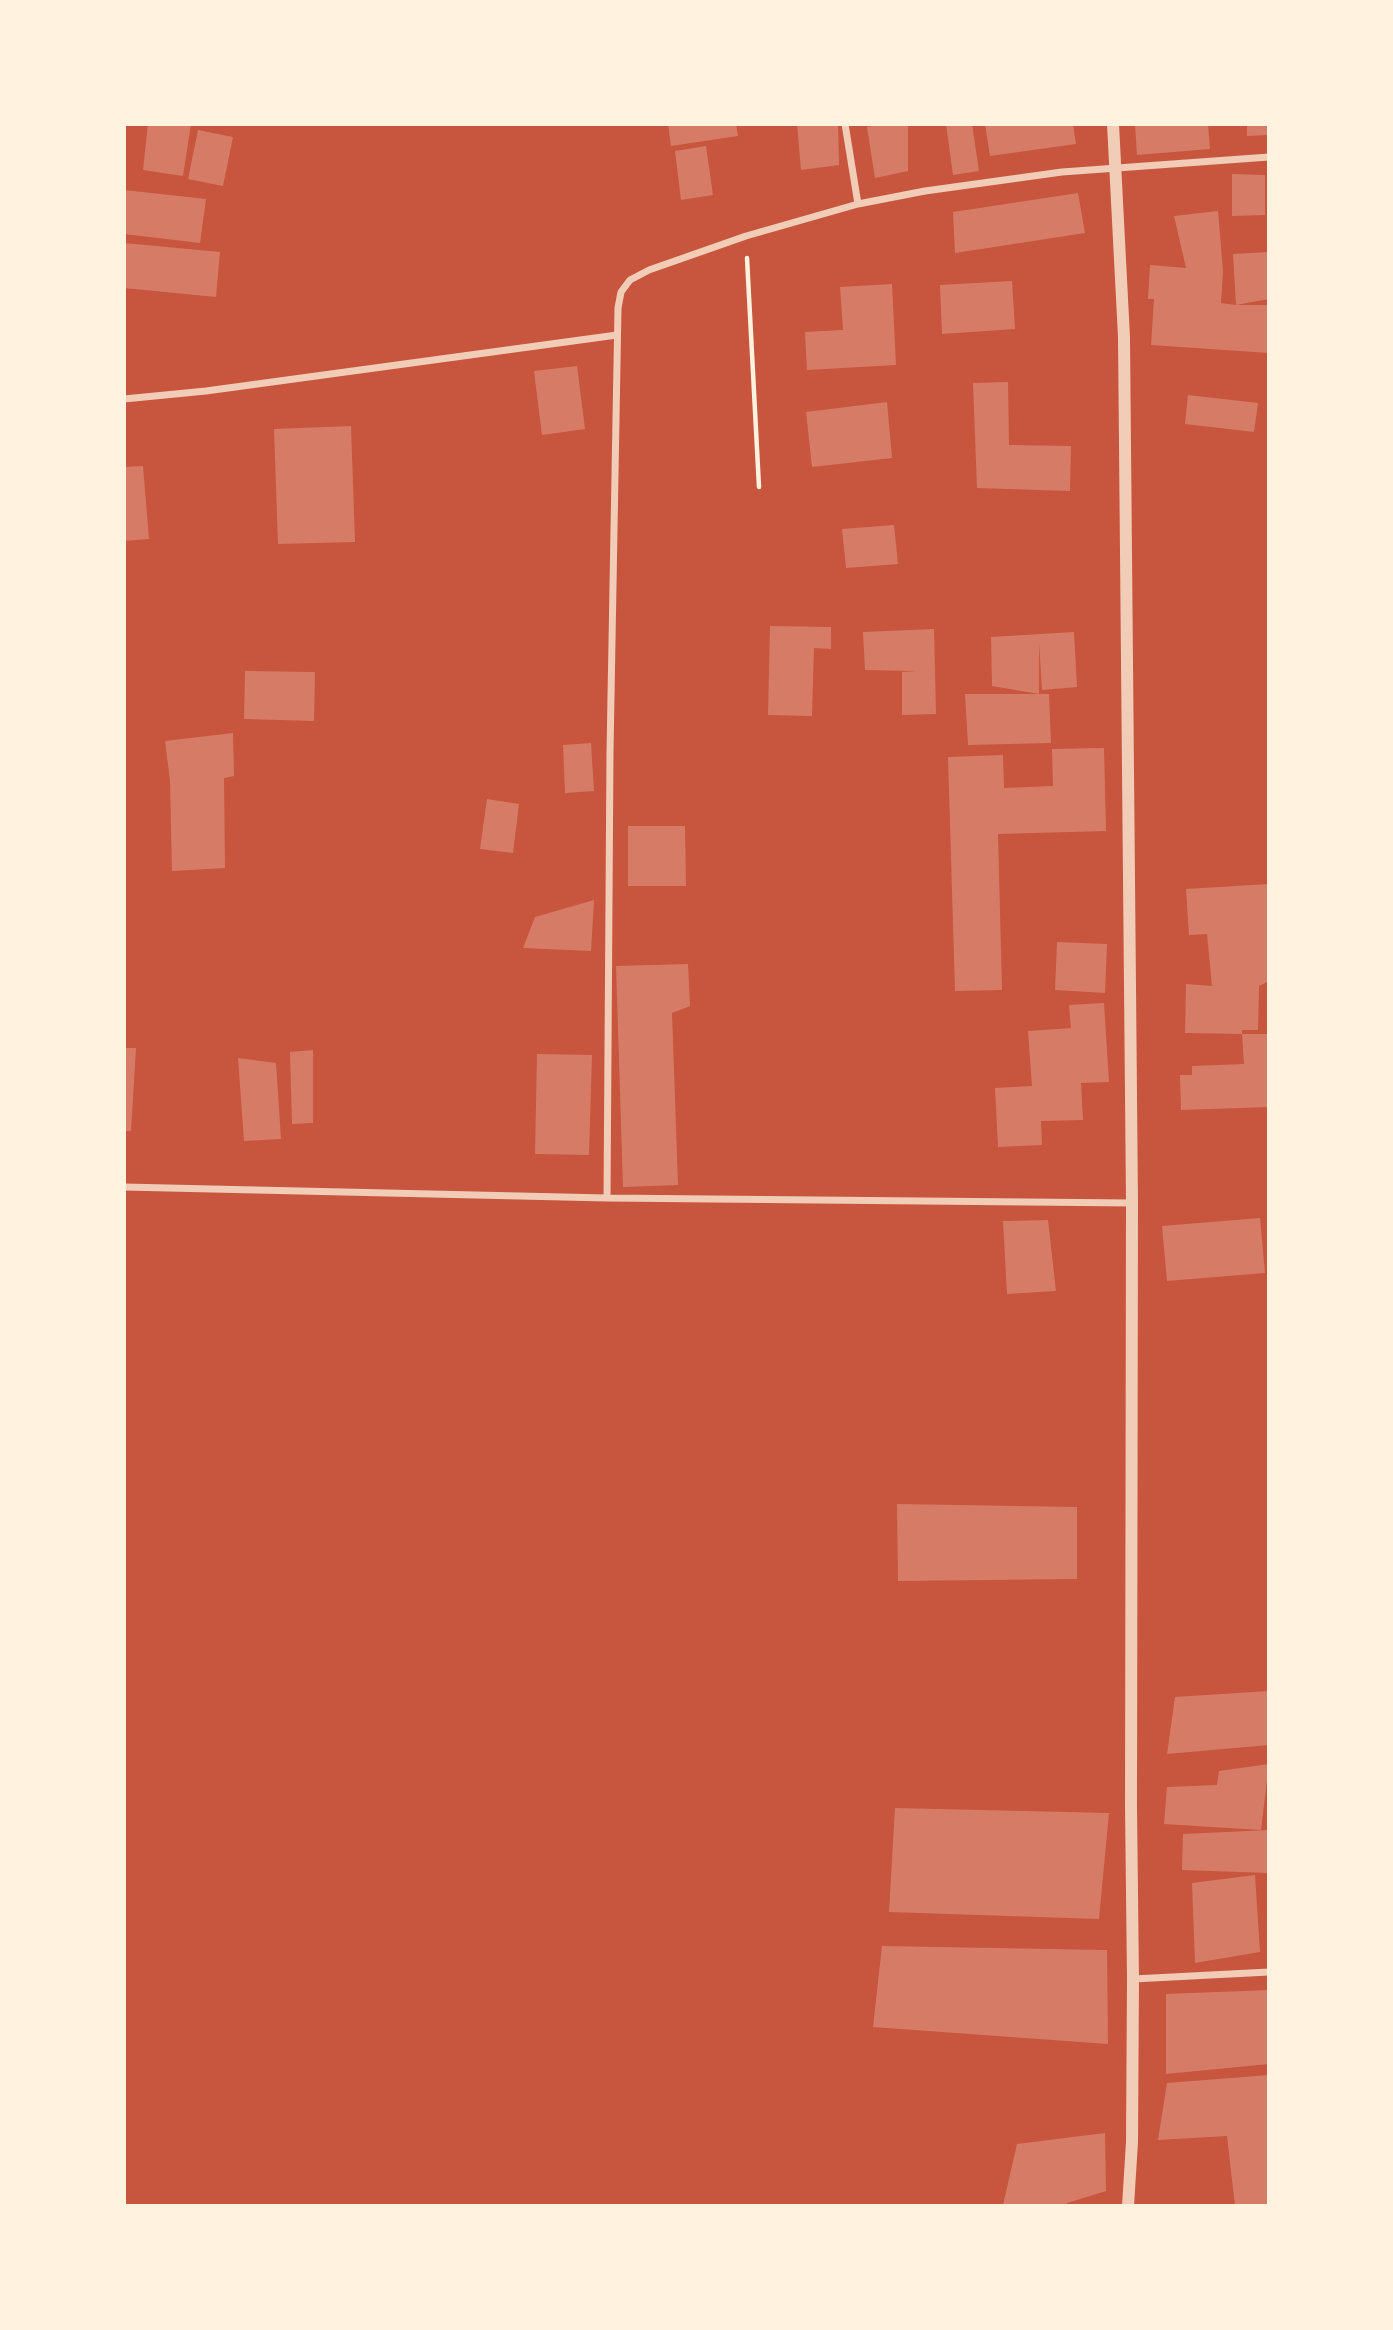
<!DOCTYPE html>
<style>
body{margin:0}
#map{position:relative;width:1393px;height:2330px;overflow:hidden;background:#c8553d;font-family:"Golos Text",sans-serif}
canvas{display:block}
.frame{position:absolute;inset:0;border:126px solid #fff3e0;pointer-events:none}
</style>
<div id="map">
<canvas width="1393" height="2330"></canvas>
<div class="frame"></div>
</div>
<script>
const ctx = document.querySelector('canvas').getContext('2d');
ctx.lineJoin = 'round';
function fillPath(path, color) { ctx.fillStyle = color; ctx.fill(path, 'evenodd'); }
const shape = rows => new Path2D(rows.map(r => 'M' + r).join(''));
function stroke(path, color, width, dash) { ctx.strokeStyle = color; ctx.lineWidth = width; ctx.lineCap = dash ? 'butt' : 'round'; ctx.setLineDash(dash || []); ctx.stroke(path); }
fillPath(shape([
 [148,124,191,124,183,176,143,170],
 [668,124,736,124,738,136,671,146],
 [797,124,838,124,839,165,801,170],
 [882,124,908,124,908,171,875,178,867,127],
 [946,124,972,124,979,171,953,175],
 [985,124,1073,124,1076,144,990,156],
 [1135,124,1208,124,1210,149,1137,155],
 [1247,124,1269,124,1269,135,1247,136],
 [198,130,233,137,223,186,188,179],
 [706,146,713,195,681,200,675,151],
 [1232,174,1265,175,1265,215,1232,216],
 [124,190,206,199,200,243,124,234],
 [1078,193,1085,233,955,253,953,212],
 [1218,211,1223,271,1221,303,1236,305,1233,254,1269,252,1269,299,1236,305,1269,305,1269,353,1151,345,1154,299,1148,299,1150,265,1186,268,1174,216],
 [124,243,220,252,216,297,124,288],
 [1012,281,1015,329,942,334,940,285],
 [892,284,896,365,807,370,805,332,843,330,840,287],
 [577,366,585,429,542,435,534,371],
 [1008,382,1009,445,1071,446,1070,491,977,488,973,383],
 [1188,395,1258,403,1254,432,1185,424],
 [887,402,892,458,812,467,806,412],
 [351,426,355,542,278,544,274,429],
 [143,466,149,539,124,541,124,467],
 [894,525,898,564,846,568,842,529],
 [770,626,831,627,831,649,814,648,812,716,768,715],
 [934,629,936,714,902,715,902,672,916,671,865,670,863,632],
 [1074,632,1077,687,1042,690,1039,643,1039,694,992,686,991,637],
 [245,671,315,672,314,721,244,719],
 [965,694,1049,694,1051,743,968,745],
 [233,733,234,776,224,778,225,868,172,871,170,781,165,741],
 [591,743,594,791,565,793,563,745],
 [1104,748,1106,831,998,834,1002,990,955,991,948,757,1003,755,1004,788,1053,786,1052,749],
 [487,799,519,804,513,853,480,849],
 [628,826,685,826,686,886,628,886],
 [1269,884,1269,981,1259,986,1258,1030,1242,1030,1242,1034,1185,1033,1186,984,1212,986,1207,934,1189,935,1186,889],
 [594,900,591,951,523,948,535,917],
 [1057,942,1107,944,1105,993,1055,990],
 [688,964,690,1006,672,1013,678,1185,623,1187,616,966],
 [1104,1003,1109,1082,1081,1083,1083,1120,1041,1121,1042,1145,998,1147,995,1088,1032,1086,1028,1031,1071,1028,1069,1005],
 [1242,1034,1269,1034,1269,1107,1181,1110,1180,1075,1192,1075,1192,1066,1244,1064],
 [124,1048,136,1048,131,1131,124,1131],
 [313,1050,313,1123,292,1124,290,1052],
 [537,1054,592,1055,589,1155,535,1154],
 [238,1058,276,1063,281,1139,244,1141],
 [1260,1218,1265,1273,1167,1281,1162,1226],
 [1048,1220,1056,1291,1007,1294,1003,1221],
 [897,1504,1077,1507,1077,1579,898,1581],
 [1269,1691,1269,1745,1167,1754,1175,1697],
 [1269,1764,1261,1830,1164,1824,1167,1787,1217,1785,1219,1771],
 [895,1808,1109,1813,1099,1919,889,1912],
 [1269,1830,1269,1873,1182,1870,1183,1834],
 [1255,1875,1260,1952,1195,1963,1192,1883],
 [882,1946,1107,1950,1108,2044,873,2027],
 [1269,1990,1269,2064,1166,2074,1166,1994],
 [1269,2075,1269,2206,1235,2206,1227,2136,1158,2140,1167,2083],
 [1105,2133,1106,2191,1067,2203,1068,2206,1003,2205,1017,2144]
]), '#d67c66');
stroke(shape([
 [747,258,759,487]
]), '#fff3e0', 4.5);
stroke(shape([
 [845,124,858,204],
 [124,399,206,391,617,335],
 [124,1187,607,1198,1132,1203],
 [607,1198,610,752,618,308,621,292,630,280,649,270,746,236,858,204,925,191,1062,172,1269,157],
 [1133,1979,1269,1972]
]), '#f1ccb7', 7);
stroke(shape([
 [1113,124,1124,337,1132,1203,1131,1806,1133,1979,1132,2142,1128,2206]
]), '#f1ccb7', 12);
</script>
